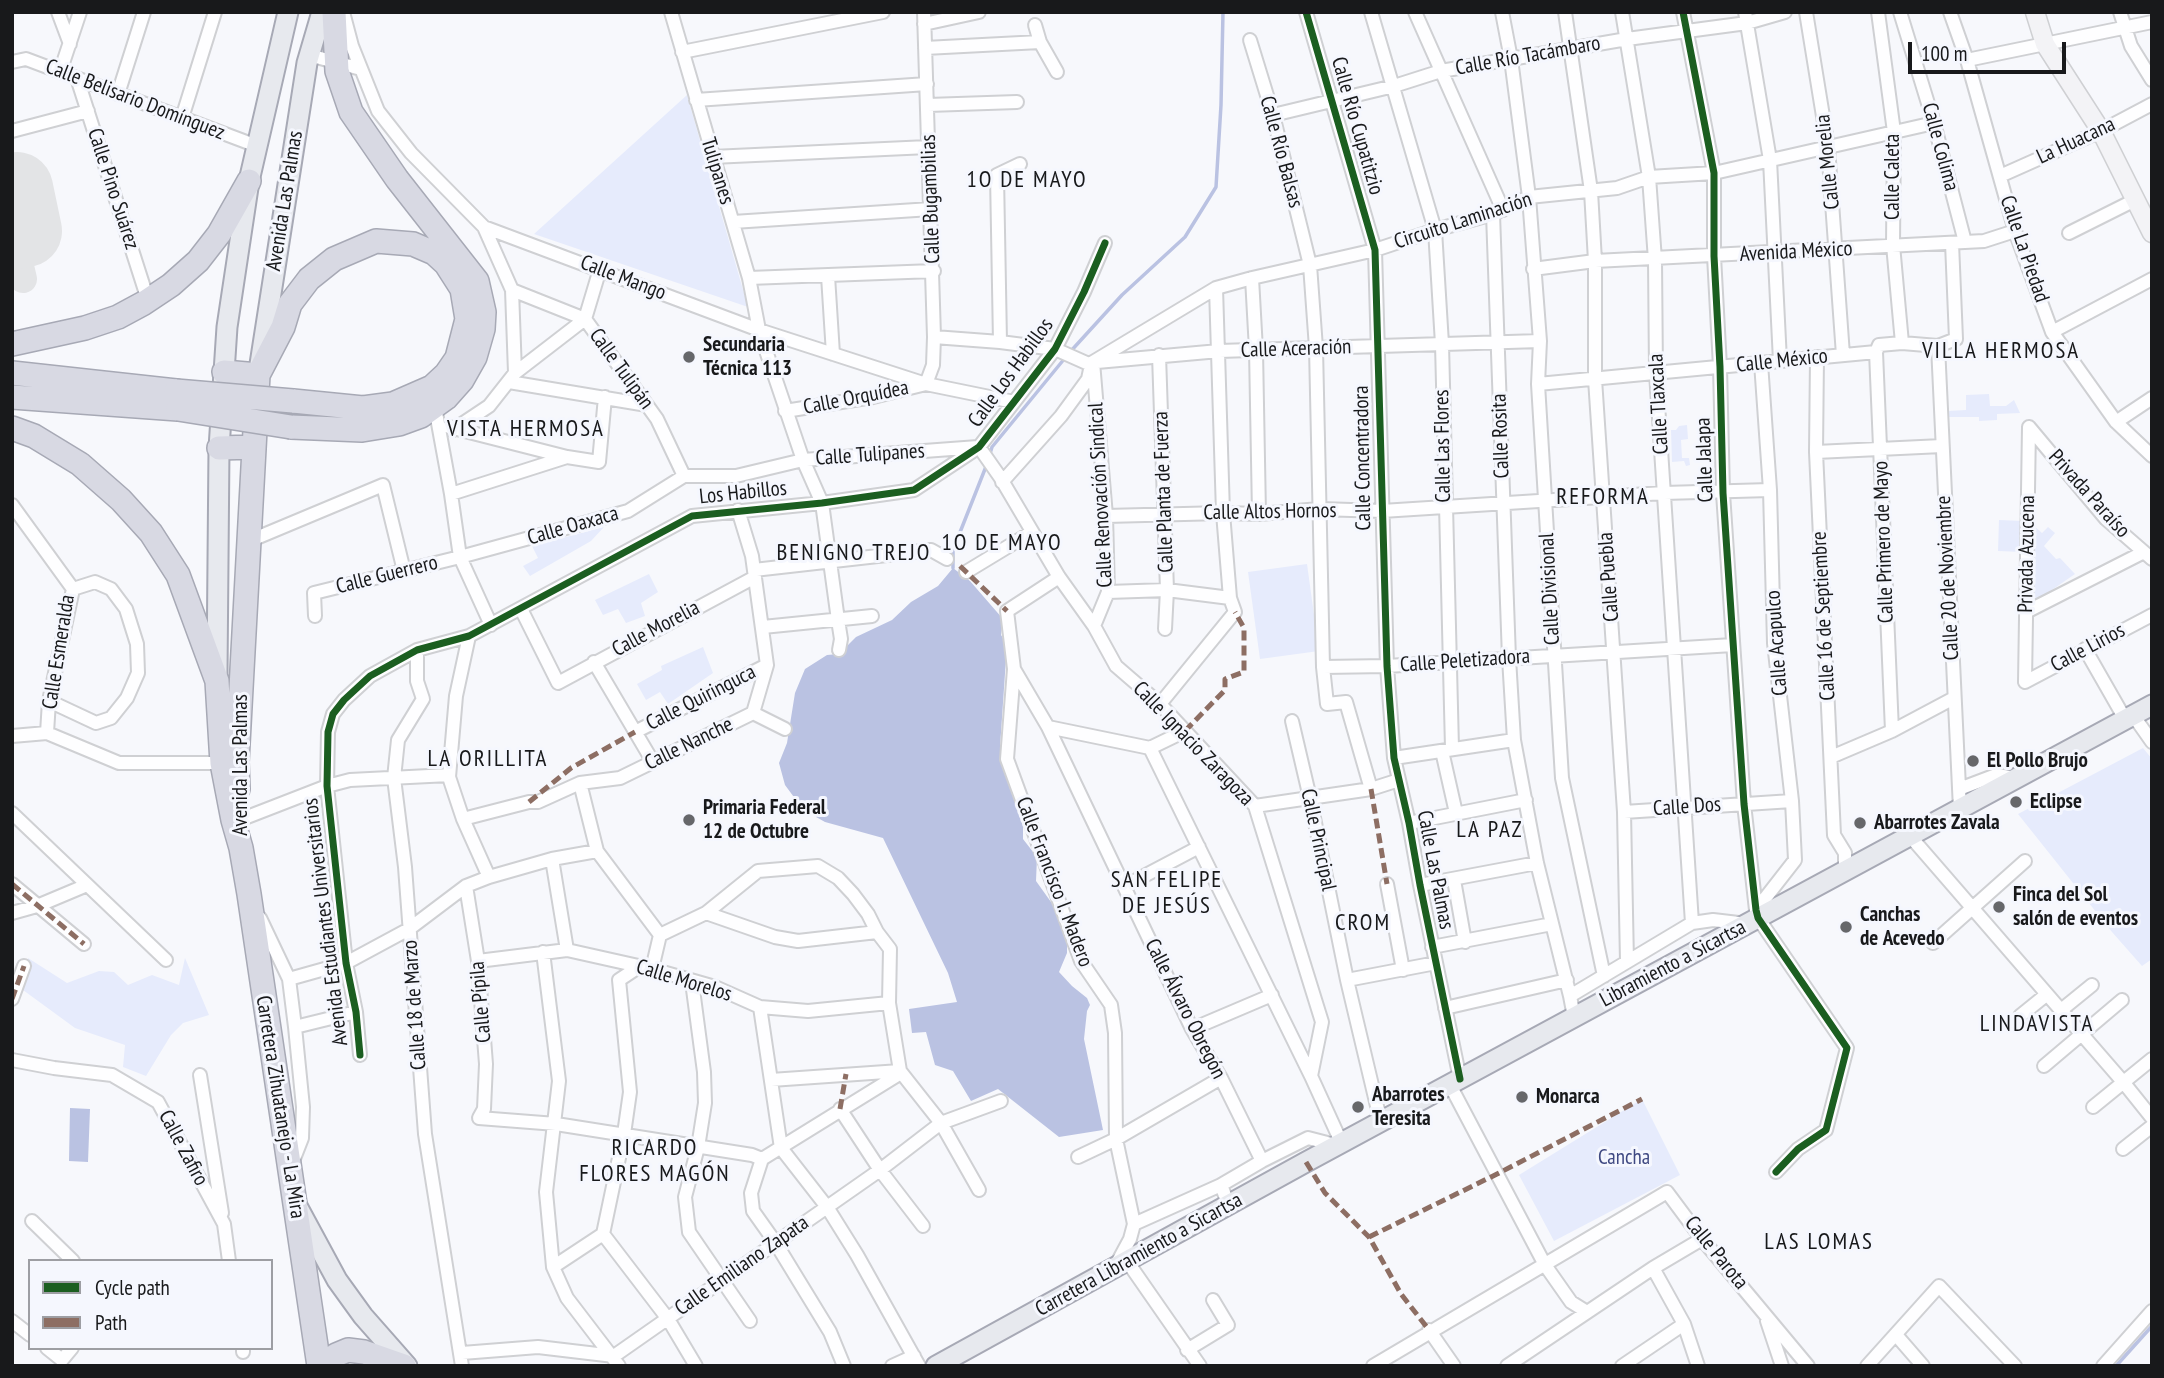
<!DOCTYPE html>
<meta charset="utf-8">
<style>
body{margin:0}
#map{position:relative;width:2164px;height:1378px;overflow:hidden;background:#f7f8fc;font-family:"PT Sans Narrow",sans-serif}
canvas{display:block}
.frame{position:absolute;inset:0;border:14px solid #18191b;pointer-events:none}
.legend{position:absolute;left:28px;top:1259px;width:245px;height:91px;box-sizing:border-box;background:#f5f7fe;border:2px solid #9d9ea3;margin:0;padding:9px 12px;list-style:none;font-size:21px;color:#18191b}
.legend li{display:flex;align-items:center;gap:14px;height:35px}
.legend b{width:35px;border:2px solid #9d9ea3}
.scale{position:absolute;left:1908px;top:42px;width:158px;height:32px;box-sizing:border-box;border:4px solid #18191b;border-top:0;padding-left:9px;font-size:21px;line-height:24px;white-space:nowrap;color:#18191b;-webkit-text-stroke:5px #f5f7fe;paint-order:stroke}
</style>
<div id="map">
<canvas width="2164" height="1378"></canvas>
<div class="frame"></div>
<ul class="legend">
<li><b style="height:9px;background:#1b5e20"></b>Cycle path</li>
<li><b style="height:9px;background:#8d6e63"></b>Path</li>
</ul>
<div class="scale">100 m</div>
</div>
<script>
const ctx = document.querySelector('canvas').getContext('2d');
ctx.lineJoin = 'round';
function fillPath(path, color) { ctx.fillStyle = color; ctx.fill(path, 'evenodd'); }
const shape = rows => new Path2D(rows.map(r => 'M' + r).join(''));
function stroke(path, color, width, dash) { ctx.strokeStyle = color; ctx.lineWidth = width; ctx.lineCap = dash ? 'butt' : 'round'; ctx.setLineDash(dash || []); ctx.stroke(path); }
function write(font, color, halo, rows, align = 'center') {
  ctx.font = font + ' "PT Sans Narrow",sans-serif'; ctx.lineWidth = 6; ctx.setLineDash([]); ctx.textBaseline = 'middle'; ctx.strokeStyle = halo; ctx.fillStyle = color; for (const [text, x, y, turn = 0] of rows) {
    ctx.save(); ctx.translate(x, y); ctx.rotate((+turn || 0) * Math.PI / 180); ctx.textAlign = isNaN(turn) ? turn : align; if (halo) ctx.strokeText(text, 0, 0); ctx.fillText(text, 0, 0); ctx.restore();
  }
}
fillPath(shape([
 [687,95,748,307,534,234],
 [1989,394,1990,406,2006,406,2014,400,2020,413,1997,414,1997,420,1979,421,1979,417,1948,417,1948,411,1966,410,1966,395],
 [1687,425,1688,439,1681,440,1682,458,1689,458,1690,465,1686,466,1684,461,1672,462,1671,430,1676,430,1679,426],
 [1999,520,2023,521,2023,552,1998,551],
 [2032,524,2042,533,2048,527,2055,533,2044,546,2056,559,2060,558,2075,574,2033,603],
 [604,527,591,541,530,576,523,566,538,558,532,546],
 [1307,564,1319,651,1260,659,1248,572],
 [649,574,658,592,641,603,645,616,626,623,618,609,603,615,595,600],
 [703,647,713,673,668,704,660,692,646,700,637,684,662,670,661,666],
 [2143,748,2152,759,2152,959,2142,966,2112,932,2018,814],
 [28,958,67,983,99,971,114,972,128,985,152,975,179,985,185,958,209,1015,183,1023,171,1035,146,1076,123,1067,125,1045,75,1028,23,990],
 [1642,1099,1680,1175,1554,1241,1519,1175]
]), '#e6ebfc');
fillPath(shape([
 [953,568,970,581,1003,619,1001,635,1007,644,1000,747,1010,789,1023,819,1023,839,1037,857,1036,881,1056,909,1067,932,1067,953,1059,972,1072,986,1087,998,1090,1005,1087,1011,1084,1039,1103,1130,1059,1137,998,1089,971,1101,953,1071,935,1065,926,1032,912,1033,909,1009,957,1002,948,973,883,838,825,822,809,813,802,808,785,785,779,763,787,743,795,693,805,669,827,655,839,654,856,637,892,620,911,602,938,586],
 [70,1108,90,1109,88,1162,69,1161]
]), '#bac2e2');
stroke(shape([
 [1070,352,1122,295,1185,237,1216,187,1221,105,1223,12],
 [989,457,992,447,1065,358],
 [953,568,953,550,987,464],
 [2116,1366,2152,1326]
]), '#bac2e2', 3.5);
stroke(shape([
 [12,232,23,279]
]), '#e3e4e6', 28);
stroke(shape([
 [12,189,17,188,26,231,12,234]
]), '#e3e4e6', 72);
const street = shape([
 [58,12,70,44],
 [343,12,352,46,378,111,411,153,484,227,759,330,926,384,1014,402],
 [671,12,749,278,759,330,803,460,822,503,838,620,841,639,839,650],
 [924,12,934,337,933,365,926,384],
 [1306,12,1375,250,1387,666,1394,758,1409,823,1420,885,1460,1079],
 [1371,12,1435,230,1442,344,1452,748],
 [1415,12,1503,210],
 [1502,12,1511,59,1529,197,1540,341,1538,384,1562,778,1604,976],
 [1565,12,1591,191,1595,261,1595,379,1624,812,1627,962],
 [1622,12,1649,177,1655,260,1656,373,1692,923],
 [1683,12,1714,173,1714,256,1720,367,1723,493,1744,804,1756,910,1758,918,1847,1048,1826,1130,1798,1149,1776,1172],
 [1745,12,1770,160,1780,361],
 [1806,12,1828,147,1843,355],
 [1878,12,1894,132,1893,245,1902,343],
 [1900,12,1934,123,1965,242],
 [1950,12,1967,60,2015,231,2052,332,2116,422,2152,456],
 [2120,12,2131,46,2152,80],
 [924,24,979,12],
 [1035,25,1040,42,1057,72],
 [1250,40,1273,115,1310,265,1316,348,1323,667,1327,704,1346,702,1371,789],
 [925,48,1040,42],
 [682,52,883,12],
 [309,55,361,69],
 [1967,60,2152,22],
 [12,62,26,59,257,146],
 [60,72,80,12],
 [77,78,148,300],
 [118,94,144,12],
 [696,100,927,84],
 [928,105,1017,102],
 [1273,115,1394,86,1441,71,1627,39,1747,23,1785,12],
 [182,118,215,12],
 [12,131,88,111],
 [712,157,928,147],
 [2000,176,2101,131,2152,104],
 [1493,214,1509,658,1514,740,1537,863,1570,996],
 [733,222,931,209],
 [484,227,512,290,585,319,657,419,684,476],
 [2069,233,2135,200],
 [1533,269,1595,261,1984,241,2015,231],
 [828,276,833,354],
 [749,278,934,271],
 [1252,278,1256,350,1259,514],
 [2052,332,2152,279],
 [934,337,1000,342,1055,349,1091,365],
 [1000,342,997,175,1020,164],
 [1938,346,1960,809],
 [1876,352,1892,731],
 [1159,355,1167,590,1165,629],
 [1817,357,1816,452,1834,835,1845,853,1845,871],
 [1093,362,1216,288,1252,278,1375,250,1435,230,1493,214,1529,197,1617,188,1649,177,1714,173,1934,123],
 [1093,362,1106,516,1108,592,1094,626],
 [1097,362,1219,351,1540,341],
 [515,373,585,319,600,269],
 [509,382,647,405],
 [1538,384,1876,352,1879,345,1902,343,1938,346,1956,339,1952,243],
 [435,407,451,494,460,557,491,625],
 [785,411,873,397,926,384],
 [2116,422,2152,398],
 [449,427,567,457],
 [2029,427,2106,519,2152,559],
 [453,430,489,406,515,373,512,290],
 [979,447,1000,477,1059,577,1094,626,1116,666,1160,704,1255,806,1322,1022,1311,1076],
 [1816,452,1942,446],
 [1002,482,1061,416,1088,379,1091,365],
 [451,494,567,457,599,462,605,397],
 [12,505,73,589,49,701,47,733],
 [1106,516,1223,513,1259,514,1320,509,1382,511,1664,493,1770,490],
 [249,541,383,485,404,571],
 [754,570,931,550,947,559],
 [966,572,1032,532],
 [1059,577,1007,611,1014,669,1007,759,1081,961,1111,1005,1115,1033,1116,1139,1134,1224,1130,1239,1116,1265],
 [1108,592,1167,590,1230,598],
 [521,609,558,683,755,577],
 [2026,612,2144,552],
 [315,616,314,593,460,557,628,511,684,476,736,476,803,460,978,447],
 [763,627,872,616],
 [469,636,456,696,449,777,463,819,489,877],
 [2085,649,2125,719],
 [417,650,417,681,423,699,398,740,394,778,405,867,425,1134,462,1366],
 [594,662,653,762],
 [1323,667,1387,666,1733,645],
 [1014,669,1048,727,1192,1029,1221,1078,1262,1161],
 [2025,682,2029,427],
 [2025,682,2152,615],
 [49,701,96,723,111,718,127,698,138,673,137,644,126,609,111,589,95,582,73,589],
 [1160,704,1235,612,1230,598,1223,513,1216,288],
 [753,713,785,729],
 [2133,715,2152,742],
 [1292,721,1310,798,1347,980,1381,1123],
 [1048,727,1150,748,1311,1076,1342,1144],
 [635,732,767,665],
 [12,736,47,733,119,763,227,763],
 [1150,748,1185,731],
 [1442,751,1456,813],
 [1831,757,1892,731,1954,698],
 [1394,758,1514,740],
 [580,783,597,851],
 [1959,789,1996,775,2016,778],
 [1255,806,1371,789,1399,780],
 [1624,812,1792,801],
 [12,813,166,960],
 [463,819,529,802,538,802,580,783,620,778,753,713,767,665,752,556,738,510],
 [233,820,242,819,327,786,350,780,449,775],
 [1409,823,1526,800],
 [1910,836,2124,1083,2152,1118],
 [552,859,567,950],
 [1454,880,1465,942],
 [12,884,84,944],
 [1387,884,1403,970],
 [1420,885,1537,863],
 [466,886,478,961,486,1064,484,1109,479,1118,556,1124,752,1155,762,1159],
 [1125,886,1199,847],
 [1756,910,1795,860,1792,801,1774,643,1770,490,1761,363],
 [12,913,37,906,87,885],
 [706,913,775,937,798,941,877,932],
 [260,918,289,979,295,1027,303,1107,302,1138,293,1161],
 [660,935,706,913,758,871,818,866,838,878,853,894,868,914,877,932,890,949,889,1003,900,1071,941,1123,979,1190],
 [1933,943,2025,861],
 [1432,947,1552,924],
 [543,952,559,1081,546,1192,553,1267,567,1298,619,1366],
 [478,961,567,950,652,969,715,987,760,1007,808,1011,889,1003],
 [640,966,619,980,630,1092,624,1134,603,1234,668,1319,696,1366],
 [652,969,660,935],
 [289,979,346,963,409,929,466,886,489,877,552,859,597,851,660,935],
 [1347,980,1436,963],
 [692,982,704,1072,705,1103,698,1147,685,1197,689,1232,750,1321],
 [12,999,24,966],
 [760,1007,781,1148,827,1207,857,1255,919,1366],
 [1445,1008,1567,980],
 [2060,1011,2092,985],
 [2020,1016,2046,995],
 [1574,1017,1570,996,1692,923,1713,920,1747,924],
 [295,1027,356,1012],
 [1192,1029,1272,995],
 [360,1055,356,1012,346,963,327,786,328,732,333,714,344,700,370,676,417,650,469,636,692,516,822,503,914,490,979,447,1014,402,1055,349,1084,292,1105,243],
 [12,1060,54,1068,112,1075,158,1102,224,1224,229,1261],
 [2044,1066,2122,1000],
 [200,1075,222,1213],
 [771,1080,900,1071],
 [1450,1085,1545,1265,1571,1302,1587,1312],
 [2093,1107,2152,1059],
 [840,1109,880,1170,923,1226],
 [2123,1149,2152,1126],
 [1078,1157,1116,1139,1221,1078],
 [1229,1206,1221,1185,1262,1161,1308,1138,1339,1146],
 [32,1221,73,1261],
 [1134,1224,1221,1185],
 [1127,1261,1200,1366],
 [553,1267,603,1234],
 [1653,1268,1684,1324,1698,1366],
 [12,1321,30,1335],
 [1767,1321,1782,1366],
 [1429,1330,1454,1366],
 [1897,1336,1923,1366],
 [47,1348,62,1360,72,1348],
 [243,1348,243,1352],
 [1187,1350,1228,1325,1213,1300],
 [462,1353,538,1347,614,1356,880,1170,941,1123,1001,1101],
 [844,1366,830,1332,775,1242,753,1211,751,1193,762,1159,901,1073],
 [892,1366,914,1356],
 [1373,1366,1667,1192,1702,1239,1808,1366],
 [1507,1366,1653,1268,1702,1239],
 [1622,1366,1684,1324],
 [1867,1366,1939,1286,2015,1366],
 [2103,1366,2152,1311]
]);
const secondary = shape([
 [2035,12,2045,44,2101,131,2152,233]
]);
const primary = shape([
 [260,364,307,63,322,12],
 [217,673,219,448,227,327,249,181,288,12],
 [297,1206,337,1280,363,1316,407,1366],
 [936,1366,1306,1162,2152,705]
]);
const highway = shape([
 [12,344,85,328,118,317,144,303,171,285,198,261,219,234,249,181],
 [224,372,258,375],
 [12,373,176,391],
 [12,397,178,409],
 [291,427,362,430,399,424,421,416,446,398,462,380,475,357,483,329,484,312,477,281,397,179,351,112,337,71,334,12],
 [12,428,34,436,80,464,121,500,151,533,178,575,217,681,222,763,233,820,241,848,249,894,319,1366],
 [219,448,254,447],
 [238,789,237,762,258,375,283,327,290,304,309,279,334,259,376,241,413,244,434,253,446,264,462,289,467,319,457,358,446,374,432,387,393,404,363,408,293,401],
 [328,1366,336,1355,348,1350,364,1352,404,1366]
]);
stroke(street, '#cfd0d3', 16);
stroke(secondary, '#cfd0d3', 21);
stroke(primary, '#a7a9b5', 23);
stroke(highway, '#a7a9b5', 26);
stroke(street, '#fefeff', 12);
stroke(secondary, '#f3f3f6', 18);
stroke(primary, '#e7e9ee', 19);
stroke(highway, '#d8d9e3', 23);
const highwayBridge = shape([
 [176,391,293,401],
 [178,409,291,427]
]);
stroke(highwayBridge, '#a7a9b5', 26, []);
stroke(highwayBridge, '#d8d9e3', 23);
stroke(shape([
 [960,566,1007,611],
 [1185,731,1225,690,1225,679,1244,672,1244,628,1235,612],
 [1371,789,1387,884],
 [529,802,571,768,635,732],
 [12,884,84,944],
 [12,999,24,966],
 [840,1109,846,1074],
 [1306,1162,1325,1193,1369,1237,1401,1294,1429,1330],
 [1369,1237,1497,1174,1642,1099]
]), '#8d6e63', 5, [10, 5]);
stroke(shape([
 [1306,12,1375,250,1387,666,1394,758,1409,823,1420,885,1460,1079],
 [1683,12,1714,173,1714,256,1720,367,1723,493,1744,804,1756,910,1758,918,1847,1048,1826,1130,1798,1149,1776,1172],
 [360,1055,356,1012,346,963,327,786,328,732,333,714,344,700,370,676,417,650,469,636,692,516,822,503,914,490,979,447,1014,402,1055,349,1084,292,1105,243]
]), '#1b5e20', 7);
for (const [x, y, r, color] of [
 [689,357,7,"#66676a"],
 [1973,761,7,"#66676a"],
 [2016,802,7,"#66676a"],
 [689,820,7,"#66676a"],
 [1860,823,7,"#66676a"],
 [1999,907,7,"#66676a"],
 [1846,927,7,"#66676a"],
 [1522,1097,7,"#66676a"],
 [1358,1107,7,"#66676a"]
]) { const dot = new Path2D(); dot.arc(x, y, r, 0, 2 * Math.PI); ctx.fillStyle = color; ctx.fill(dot); stroke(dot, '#f5f7fe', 2.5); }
write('21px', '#18191b', '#f5f7fe', [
 ["Calle Río Tacámbaro",1528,56,-10],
 ["Calle Belisario Domínguez",135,100,21],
 ["Calle Río Cupatitzio",1357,126,74],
 ["La Huacana",2076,141,-25],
 ["Calle Colima",1940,147,75],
 ["Calle Río Balsas",1281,152,75],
 ["Calle Morelia",1828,162,-96],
 ["Tulipanes",717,171,73],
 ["Calle Caleta",1893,177,-90],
 ["Calle Pino Suárez",113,189,72],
 ["Calle Bugambilias",931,199,-92],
 ["Avenida Las Palmas",285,201,-81],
 ["Circuito Laminación",1463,221,-18],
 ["Calle La Piedad",2024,249,71],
 ["Avenida México",1796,252,-3],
 ["Calle Mango",623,278,21],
 ["Calle Aceración",1296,349,-2],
 ["Calle México",1782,361,-6],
 ["Calle Tulipán",621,369,54],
 ["Calle Los Habillos",1011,373,-54],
 ["Calle Orquídea",856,398,-11],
 ["Calle Tlaxcala",1659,404,-93],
 ["Calle Rosita",1501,436,-92],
 ["Calle Las Flores",1443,446,-91],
 ["Calle Tulipanes",870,455,-4],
 ["Calle Concentradora",1363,458,-91],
 ["Calle Jalapa",1705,460,-92],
 ["Calle Planta de Fuerza",1164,492,-92],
 ["Los Habillos",743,493,-6],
 ["Privada Paraíso",2089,494,48],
 ["Calle Renovación Sindical",1101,495,-93],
 ["Calle Altos Hornos",1270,512,-1],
 ["Calle Oaxaca",573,526,-16],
 ["Calle Primero de Mayo",1884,542,-92],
 ["Privada Azucena",2027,554,-89],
 ["Calle Guerrero",387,575,-14],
 ["Calle Puebla",1609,577,-94],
 ["Calle 20 de Noviembre",1948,578,-93],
 ["Calle Divisional",1550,589,-93],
 ["Calle 16 de Septiembre",1824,616,-93],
 ["Calle Morelia",656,629,-28],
 ["Calle Acapulco",1777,643,-94],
 ["Calle Lirios",2088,648,-28],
 ["Calle Esmeralda",59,652,-81],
 ["Calle Peletizadora",1465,661,-4],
 ["Calle Quiringuca",701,698,-27],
 ["Calle Nanche",689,744,-26],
 ["Calle Ignacio Zaragoza",1193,744,46],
 ["Avenida Las Palmas",241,765,-90],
 ["Calle Dos",1687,807,-4],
 ["Calle Principal",1318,840,78],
 ["Calle Las Palmas",1435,870,79],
 ["Calle Francisco I. Madero",1054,882,69],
 ["Avenida Estudiantes Universitarios",326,922,-97],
 ["Libramiento a Sicartsa",1673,964,-28],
 ["Calle Morelos",684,981,17],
 ["Calle Pípila",481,1002,-95],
 ["Calle 18 de Marzo",415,1005,-94],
 ["Calle Álvaro Obregón",1185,1009,63],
 ["Carretera Zihuatanejo - La Mira",280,1107,81],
 ["Calle Zafiro",183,1148,62],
 ["Calle Parota",1716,1253,51],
 ["Carretera Libramiento a Sicartsa",1139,1255,-29],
 ["Calle Emiliano Zapata",742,1266,-35]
]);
write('bold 21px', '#18191b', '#f5f7fe', [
 ["Secundaria",703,345],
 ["Técnica 113",703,369],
 ["El Pollo Brujo",1987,761],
 ["Eclipse",2030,802],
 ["Primaria Federal",703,808],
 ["12 de Octubre",703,832],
 ["Abarrotes Zavala",1874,823],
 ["Finca del Sol",2013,895],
 ["salón de eventos",2013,919],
 ["Canchas",1860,915],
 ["de Acevedo",1860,939],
 ["Abarrotes",1372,1095],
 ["Teresita",1372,1119],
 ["Monarca",1536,1097]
], 'left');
write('21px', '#3f4982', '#f5f7fe', [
 ["Cancha",1624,1158]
]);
ctx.letterSpacing = '2px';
write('23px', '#18191b', '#f5f7fe', [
 ["1O DE MAYO",1027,180],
 ["VILLA HERMOSA",2001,351],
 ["VISTA HERMOSA",526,429],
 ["REFORMA",1603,497],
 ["1O DE MAYO",1002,543],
 ["BENIGNO TREJO",854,553],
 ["LA ORILLITA",488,759],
 ["LA PAZ",1490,830],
 ["SAN FELIPE",1167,880],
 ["DE JESÚS",1167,906],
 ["CROM",1363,923],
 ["LINDAVISTA",2037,1024],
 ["RICARDO",655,1148],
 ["FLORES MAGÓN",655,1174],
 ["LAS LOMAS",1819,1242]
]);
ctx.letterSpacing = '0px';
</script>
